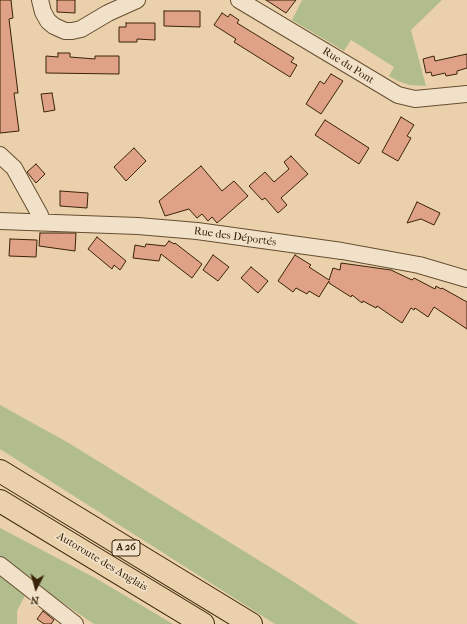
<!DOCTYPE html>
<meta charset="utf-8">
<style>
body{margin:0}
#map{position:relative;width:467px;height:624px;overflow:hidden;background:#ead1ab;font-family:"IM FELL French Canon",serif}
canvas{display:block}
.north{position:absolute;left:16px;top:568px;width:40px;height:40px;-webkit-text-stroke:3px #f1e1c8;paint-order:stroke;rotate:186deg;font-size:11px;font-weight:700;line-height:16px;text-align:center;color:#3a2308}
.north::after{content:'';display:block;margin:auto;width:14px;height:18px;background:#3a2308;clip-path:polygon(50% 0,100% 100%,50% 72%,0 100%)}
</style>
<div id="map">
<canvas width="467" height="624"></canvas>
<div class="north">N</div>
</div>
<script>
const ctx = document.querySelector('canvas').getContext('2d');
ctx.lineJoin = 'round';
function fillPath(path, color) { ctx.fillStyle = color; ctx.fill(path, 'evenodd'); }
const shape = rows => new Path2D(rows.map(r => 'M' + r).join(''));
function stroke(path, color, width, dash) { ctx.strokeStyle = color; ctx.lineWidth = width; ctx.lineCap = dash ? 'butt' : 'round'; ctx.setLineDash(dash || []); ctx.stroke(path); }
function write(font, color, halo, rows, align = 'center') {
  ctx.font = font + ' "IM FELL French Canon",serif'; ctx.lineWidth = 3.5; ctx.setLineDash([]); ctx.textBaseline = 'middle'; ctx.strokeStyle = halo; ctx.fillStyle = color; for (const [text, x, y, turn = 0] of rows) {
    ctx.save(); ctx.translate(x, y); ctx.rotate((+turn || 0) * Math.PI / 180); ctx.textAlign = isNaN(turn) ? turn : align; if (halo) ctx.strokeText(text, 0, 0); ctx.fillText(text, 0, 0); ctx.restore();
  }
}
fillPath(shape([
 [302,0,442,0,411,30,426,86,409,85,398,81,389,76,394,67,351,40,344,51,292,20],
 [0,405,67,442,294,582,358,624,275,624,0,449],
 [0,528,97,579,173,624,94,624,32,582,17,611,17,624,0,624]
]), '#b1bd8d');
const building = shape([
 [0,0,11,0,13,18,9,19,18,93,14,93,19,131,0,133,0,0],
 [57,0,75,0,75,13,57,12,57,0],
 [266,0,296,0,286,13,266,0],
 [164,11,200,11,200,27,164,26,164,11],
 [222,13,228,17,230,14,239,20,237,23,294,58,291,62,297,65,290,77,234,42,236,39,214,25,222,13],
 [126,23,155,23,155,40,137,39,137,42,119,42,119,27,126,27,126,23],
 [58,53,70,53,70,57,95,59,95,56,119,56,119,74,46,73,46,56,58,57,58,53],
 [467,54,467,68,457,71,457,74,446,76,445,73,432,76,431,72,426,73,423,59,434,56,435,61,467,54],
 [331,74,343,81,321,114,306,104,320,81,324,84,331,74],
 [52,93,55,110,44,112,41,94,52,93],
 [401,117,414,125,407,136,411,138,398,161,382,152,401,117],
 [325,120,369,148,359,164,315,135,325,120],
 [134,148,146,161,126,181,114,167,134,148],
 [291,156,308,174,281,198,287,205,278,213,265,198,262,200,249,186,265,172,274,182,289,169,284,162,291,156],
 [36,164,45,174,36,183,27,172,36,164],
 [201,166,222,191,234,181,248,196,217,223,212,217,208,221,202,214,197,218,189,209,165,216,159,201,201,166],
 [60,191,88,193,87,208,60,206,60,191],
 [417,202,440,213,434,225,421,219,407,223,417,202],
 [40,233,76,233,75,251,39,246,40,233],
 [97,237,126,261,120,270,114,265,112,269,88,249,97,237],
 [10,239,37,240,36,257,9,256,10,239],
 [169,241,174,244,175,243,202,264,192,278,161,254,159,261,133,258,135,245,145,247,146,244,165,246,169,241],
 [213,255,229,267,218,281,203,270,213,255],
 [295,255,311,265,309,267,329,280,333,268,340,270,341,263,391,270,412,280,414,278,435,289,436,286,441,289,442,288,467,302,467,329,434,307,428,317,415,308,414,310,411,308,402,323,377,306,376,308,363,301,362,303,352,295,351,297,329,283,329,281,319,297,309,291,307,294,296,288,293,292,278,281,295,255],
 [251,267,268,281,258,293,241,278,251,267],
 [43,611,54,620,51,624,44,624,37,619,43,611]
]);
fillPath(building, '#e0a286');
stroke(building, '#3a2308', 1);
const minor = shape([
 [40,0,43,12,48,21,54,26,65,31,72,31,81,29,108,13,137,0],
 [239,0,398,95,415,99,467,94],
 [0,155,14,168,40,215,40,221],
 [0,221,138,226,197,231,342,251,419,265,467,279],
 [0,565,75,624]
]);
const highway = shape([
 [0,471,251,624],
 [0,501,203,624]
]);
stroke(minor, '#664e31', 18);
stroke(highway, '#3a2308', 24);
stroke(minor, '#f1e1c8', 16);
stroke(highway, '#ead1ab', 22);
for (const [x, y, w] of [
 [126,548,28]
]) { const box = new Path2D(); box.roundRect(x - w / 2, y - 8, w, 16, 3); ctx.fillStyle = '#f1e1c8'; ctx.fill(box); stroke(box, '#3a2308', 1); }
write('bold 10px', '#3a2308', null, [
 ["A 26",126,548]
]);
write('11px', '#3a2308', '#f1e1c8', [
 ["Rue du Pont",348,66,32],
 ["Rue des Déportés",235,237,8],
 ["Autoroute des Anglais",102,562,31]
]);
</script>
